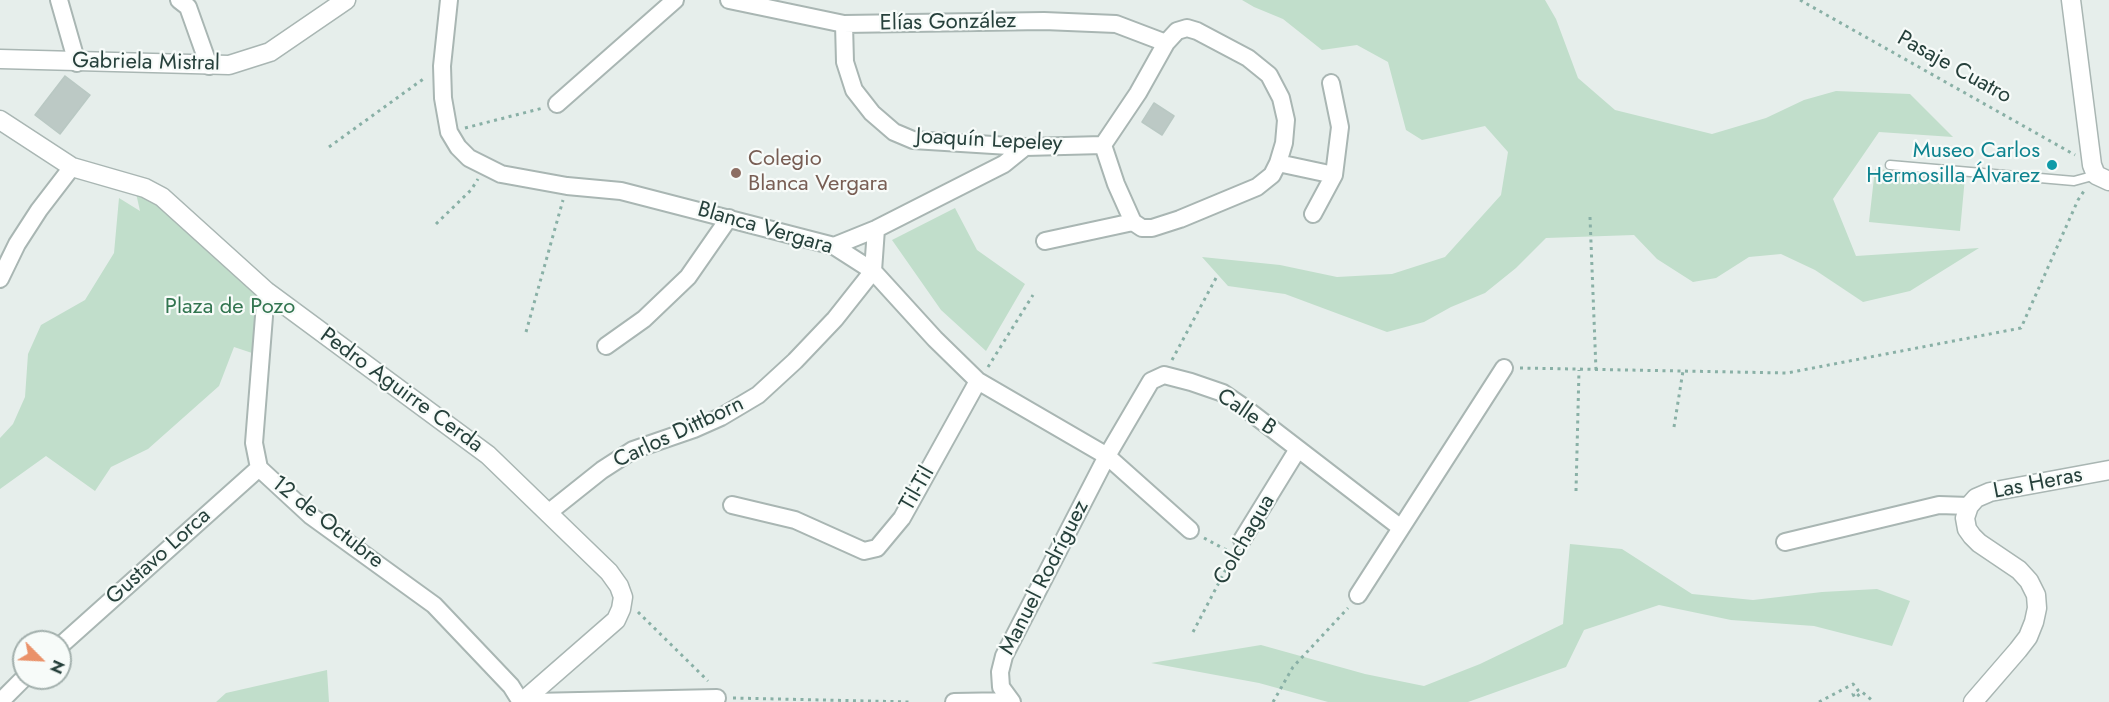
<!DOCTYPE html>
<meta charset="utf-8">
<style>
body{margin:0}
#map{position:relative;width:2109px;height:702px;overflow:hidden;background:#e6eeeb;font-family:Jost,sans-serif}
canvas{display:block}
.north{position:absolute;left:12px;top:630px;width:60px;height:60px;box-sizing:border-box;background:#f7fbf9;border:2px solid #a3b0ad;border-radius:50%;rotate:114deg;font-size:16px;font-weight:700;line-height:24px;text-align:center;color:#26403b}
.north::after{content:'';display:block;margin:auto;width:21px;height:27px;background:#ea9169;clip-path:polygon(50% 0,100% 100%,50% 72%,0 100%)}
</style>
<div id="map">
<canvas width="2109" height="702"></canvas>
<div class="north">N</div>
</div>
<script>
const ctx = document.querySelector('canvas').getContext('2d');
ctx.lineJoin = 'round';
function fillPath(path, color) { ctx.fillStyle = color; ctx.fill(path, 'evenodd'); }
const shape = rows => new Path2D(rows.map(r => 'M' + r).join(''));
function stroke(path, color, width, dash) { ctx.strokeStyle = color; ctx.lineWidth = width; ctx.lineCap = dash ? 'butt' : 'round'; ctx.setLineDash(dash || []); ctx.stroke(path); }
function write(font, color, halo, rows, align = 'center') {
  ctx.font = font + ' Jost,sans-serif'; ctx.lineWidth = 4.5; ctx.setLineDash([]); ctx.textBaseline = 'middle'; ctx.strokeStyle = halo; ctx.fillStyle = color; for (const [text, x, y, turn = 0] of rows) {
    ctx.save(); ctx.translate(x, y); ctx.rotate((+turn || 0) * Math.PI / 180); ctx.textAlign = isNaN(turn) ? turn : align; if (halo) ctx.strokeText(text, 0, 0); ctx.fillText(text, 0, 0); ctx.restore();
  }
}
fillPath(shape([
 [1242,0,1545,0,1556,19,1578,78,1615,110,1712,134,1766,118,1804,100,1836,91,1910,94,1953,137,1879,132,1833,199,1856,256,1979,248,1910,291,1863,302,1815,270,1781,254,1749,257,1716,278,1693,282,1657,259,1634,235,1546,238,1516,268,1485,293,1451,307,1424,322,1387,332,1285,294,1228,286,1202,257,1280,265,1337,277,1392,274,1445,257,1501,195,1508,152,1485,126,1422,140,1406,130,1388,62,1357,45,1322,50,1283,19,1254,7],
 [1875,169,1965,177,1960,231,1869,222],
 [136,193,181,218,262,297,258,355,234,347,219,386,148,449,111,467,95,491,46,456,0,489,0,438,13,424,25,397,28,354,41,325,85,300,114,253,119,198,140,211],
 [955,208,977,250,1025,284,986,351,941,310,892,240],
 [1570,544,1622,549,1692,594,1753,600,1822,592,1877,589,1910,601,1892,646,1814,626,1731,620,1659,605,1584,630,1566,667,1468,702,1328,702,1259,683,1151,663,1261,645,1365,674,1424,686,1480,664,1563,624],
 [327,670,329,702,216,702,226,693]
]), '#c1decb');
const building = shape([
 [65,76,90,95,60,134,35,115,65,76],
 [1154,103,1174,116,1162,135,1142,122,1154,103]
]);
fillPath(building, '#bcc9c5');
stroke(building, '#b9c8c3', 1.5);
const service = shape([
 [1890,165,2074,181,2096,175]
]);
const minor = shape([
 [59,0,77,63],
 [179,0,188,7,209,66],
 [449,0,442,66,443,98,449,132,458,147,469,158,501,174,567,186,621,191,834,246,873,271,935,339,978,381,1107,456,1190,530],
 [729,0,844,24,1044,21,1116,24,1166,43],
 [844,24,845,62,854,90,872,113,894,132,913,140,1025,147,1103,145],
 [557,104,675,0],
 [1103,145,1116,184,1133,222],
 [1278,163,1334,175],
 [1313,214,1334,175,1340,127,1331,83],
 [1045,241,1133,222,1142,228,1152,228,1180,219,1257,187,1272,175,1278,163,1284,143,1286,120,1281,98,1269,75,1248,58,1197,31,1187,28,1177,31,1166,43,1138,93,1103,145],
 [834,246,876,229,1004,164,1025,147],
 [0,279,17,244,39,210,72,167],
 [266,291,254,443,259,468,311,516,434,605,511,686,521,702],
 [606,346,644,319,688,277,729,218],
 [732,505,795,520,864,551,877,548,902,518,978,381],
 [548,513,602,470,633,450,694,429,721,417,758,395,795,361,835,319,873,271,876,229],
 [1242,540,1298,449],
 [1785,542,1939,505,1969,506],
 [1358,595,1504,368],
 [60,646,259,468],
 [0,702,24,678],
 [533,702,717,698],
 [954,702,1011,701],
 [1012,702,1001,687,1000,672,1004,656,1107,456,1151,381,1164,375,1191,382,1223,393,1245,408,1401,528]
]);
const tertiary = shape([
 [2071,0,2092,165,2096,175,2109,181],
 [0,59,229,65,270,52,346,0],
 [0,120,72,167,145,188,162,197,266,291,488,455,609,572,619,586,623,597,621,609,616,620,522,702],
 [1973,702,2018,650,2028,637,2034,622,2037,608,2036,595,2029,581,2019,570,1979,543,1972,536,1967,529,1965,518,1969,506,1976,498,1990,492,2109,470]
]);
stroke(service, '#a9b6b3', 11);
stroke(minor, '#a9b6b3', 20);
stroke(tertiary, '#a9b6b3', 21);
stroke(shape([
 [1800,0,2075,155],
 [465,128,543,108],
 [329,147,426,77],
 [1590,217,1596,370],
 [436,224,471,190,478,179],
 [526,332,563,200],
 [1172,360,1216,278],
 [988,367,1033,295],
 [1520,368,1787,373,2021,328,2078,200,2084,191],
 [1674,427,1683,371],
 [1576,491,1579,370],
 [1204,538,1230,552],
 [638,612,708,681],
 [1193,632,1235,552],
 [733,698,911,702],
 [1273,702,1293,667,1348,608],
 [1819,702,1853,684,1858,690,1853,694,1855,698,1862,692,1874,702]
]), '#89b0a6', 3, [3, 4.5]);
stroke(service, '#fff', 8);
stroke(minor, '#fff', 16);
stroke(tertiary, '#fff', 18);
for (const [x, y, r, color] of [
 [2052,165,6,"#0f9aa8"],
 [736,173,6,"#8d6e63"]
]) { const dot = new Path2D(); dot.arc(x, y, r, 0, 2 * Math.PI); ctx.fillStyle = color; ctx.fill(dot); stroke(dot, '#f7fbf9', 2); }
write('22px', '#26403b', '#f7fbf9', [
 ["Elías González",948,23,-1],
 ["Gabriela Mistral",146,63,1],
 ["Pasaje Cuatro",1954,68,29],
 ["Joaquín Lepeley",989,141,3],
 ["Blanca Vergara",765,229,16],
 ["Pedro Aguirre Cerda",401,391,36],
 ["Calle B",1246,413,34],
 ["Carlos Dittborn",679,433,-25],
 ["Las Heras",2038,484,-11],
 ["Til-Til",918,489,-60],
 ["12 de Octubre",327,523,38],
 ["Colchagua",1245,540,-60],
 ["Gustavo Lorca",159,557,-42],
 ["Manuel Rodríguez",1045,578,-63]
]);
write('22px', '#0d838f', '#f7fbf9', [
 ["Museo Carlos",2040,152],
 ["Hermosilla Álvarez",2040,177]
], 'right');
write('22px', '#785e54', '#f7fbf9', [
 ["Colegio",748,160],
 ["Blanca Vergara",748,185]
], 'left');
write('22px', '#327550', '#f7fbf9', [
 ["Plaza de Pozo",230,308]
]);
</script>
